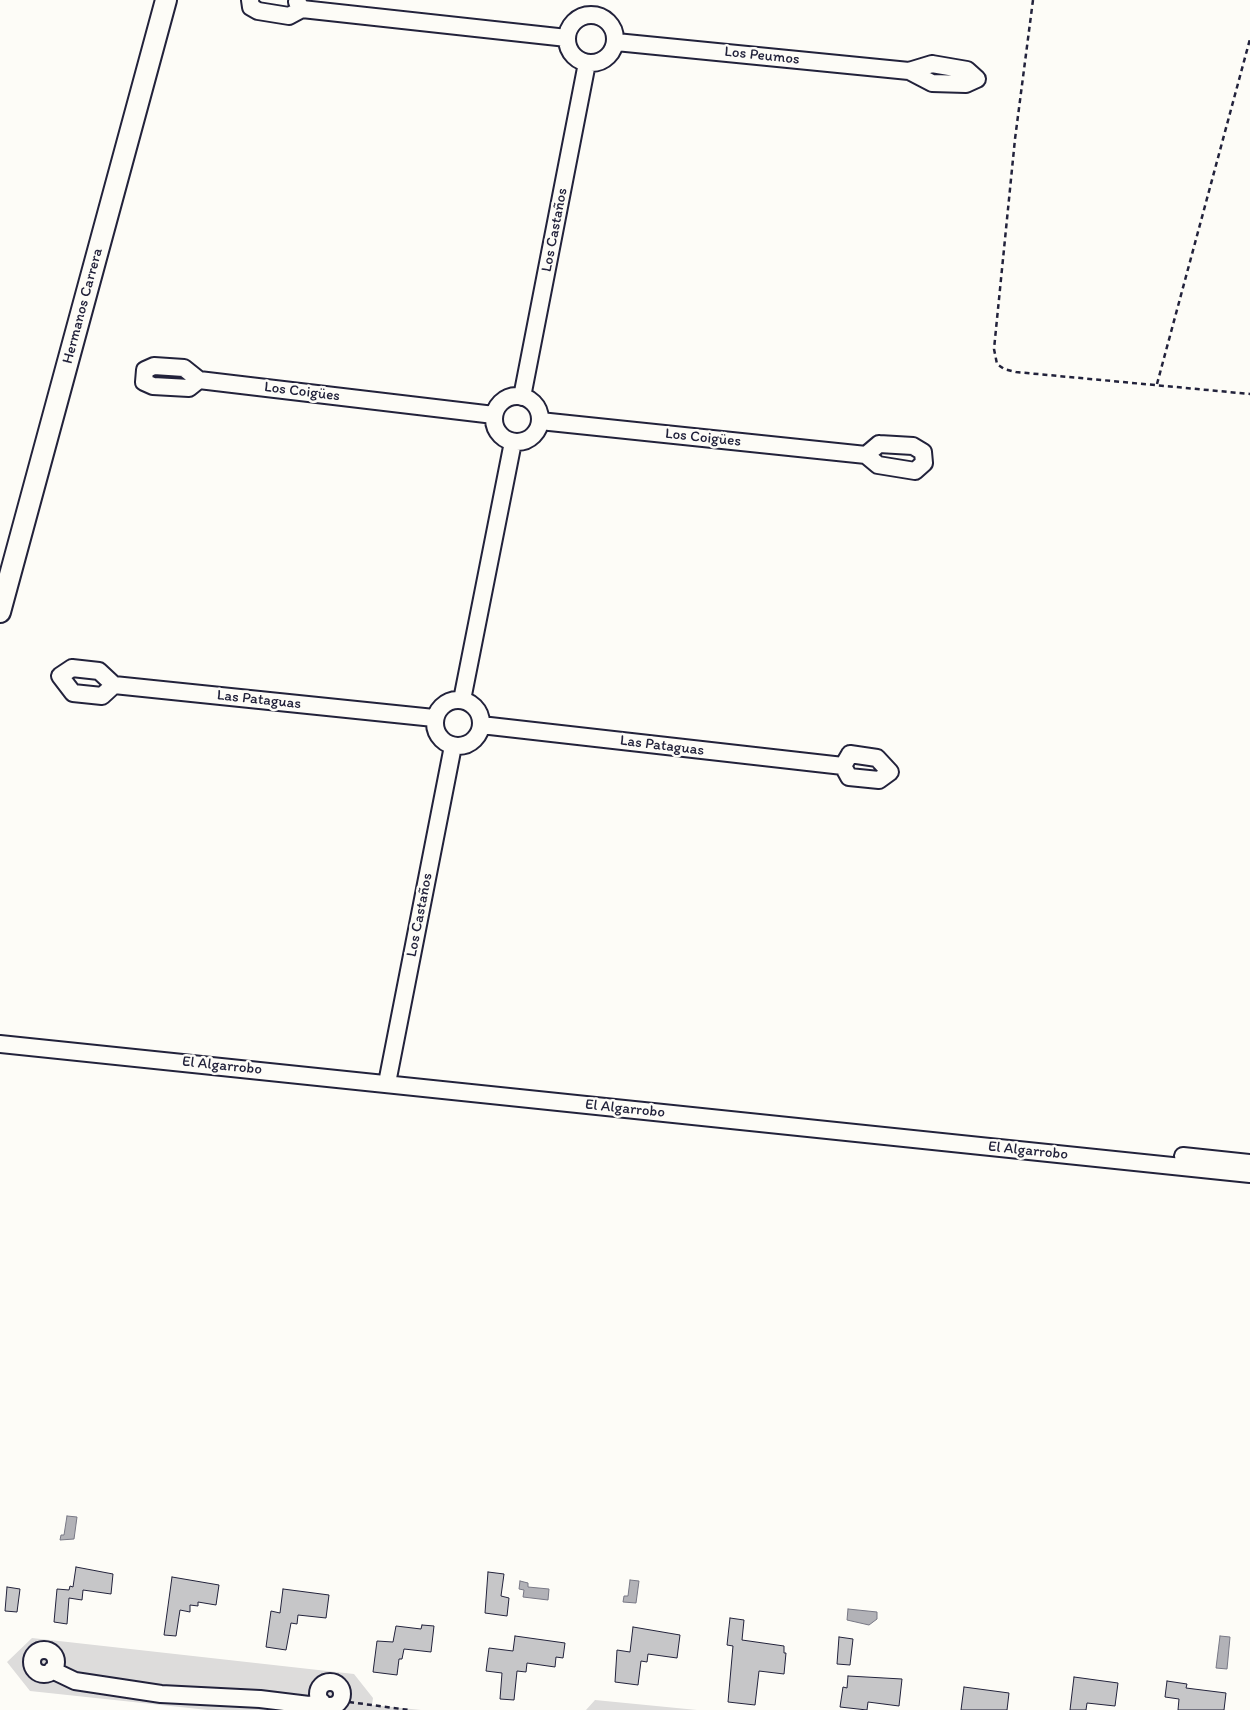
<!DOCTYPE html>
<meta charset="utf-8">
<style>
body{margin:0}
canvas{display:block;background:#fdfcf7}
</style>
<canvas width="1250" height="1710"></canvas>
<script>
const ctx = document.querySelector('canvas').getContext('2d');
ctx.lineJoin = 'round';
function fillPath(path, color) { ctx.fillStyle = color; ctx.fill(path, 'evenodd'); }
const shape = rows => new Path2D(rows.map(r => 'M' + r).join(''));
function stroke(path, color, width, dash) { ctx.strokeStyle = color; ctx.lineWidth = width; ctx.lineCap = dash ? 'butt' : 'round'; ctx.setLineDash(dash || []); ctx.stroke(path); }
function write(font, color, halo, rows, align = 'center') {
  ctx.font = font + ' Itim,sans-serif'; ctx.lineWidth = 5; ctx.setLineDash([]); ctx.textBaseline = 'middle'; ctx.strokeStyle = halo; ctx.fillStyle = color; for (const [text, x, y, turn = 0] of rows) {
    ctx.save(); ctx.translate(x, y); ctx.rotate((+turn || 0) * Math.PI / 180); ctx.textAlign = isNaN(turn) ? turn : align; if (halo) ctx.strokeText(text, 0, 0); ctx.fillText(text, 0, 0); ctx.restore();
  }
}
fillPath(shape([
 [32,1638,354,1674,373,1698,372,1705,421,1710,208,1710,30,1691,7,1662],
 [595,1700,697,1710,586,1710]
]), '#dddcdb');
const water = shape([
 [67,1516,77,1517,74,1539,60,1540,61,1535,64,1535,67,1516],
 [630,1580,639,1581,636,1603,623,1602,624,1596,628,1596,630,1580],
 [520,1581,528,1583,528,1587,549,1589,548,1600,523,1597,524,1590,519,1589,520,1581],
 [848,1609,877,1612,877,1619,869,1625,847,1620,848,1609],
 [1220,1636,1230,1637,1227,1669,1216,1668,1220,1636]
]);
fillPath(water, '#b2b2b7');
stroke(water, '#787885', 1);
const building = shape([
 [76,1567,113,1574,111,1594,83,1590,82,1600,69,1598,67,1624,54,1622,57,1589,69,1590,70,1586,73,1587,76,1567],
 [488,1572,504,1574,501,1596,509,1598,507,1616,485,1613,488,1572],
 [172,1577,219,1585,216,1605,198,1602,198,1606,190,1605,190,1612,180,1610,176,1636,164,1635,172,1577],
 [7,1587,20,1589,17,1612,5,1611,7,1587],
 [283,1589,329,1595,326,1618,298,1615,297,1624,291,1623,286,1650,266,1647,271,1611,280,1613,283,1589],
 [730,1618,744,1620,742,1640,784,1646,784,1653,786,1653,784,1674,759,1671,755,1705,728,1702,733,1646,727,1645,730,1618],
 [422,1625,434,1626,431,1652,404,1649,402,1659,399,1659,397,1675,373,1672,377,1641,393,1642,396,1626,421,1629,422,1625],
 [633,1627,680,1635,677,1658,648,1654,647,1662,641,1661,638,1685,615,1682,617,1650,630,1652,633,1627],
 [515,1636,565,1643,563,1658,556,1657,555,1667,527,1663,526,1672,517,1671,514,1700,500,1699,502,1673,486,1671,489,1648,513,1651,515,1636],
 [839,1637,853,1639,850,1665,837,1664,839,1637],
 [848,1676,902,1679,899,1706,868,1702,867,1710,840,1707,843,1687,847,1688,848,1676],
 [1074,1677,1118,1683,1115,1706,1087,1703,1086,1710,1070,1710,1074,1677],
 [1167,1681,1187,1684,1186,1688,1226,1693,1224,1710,1178,1710,1179,1699,1165,1697,1167,1681],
 [964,1687,1009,1693,1007,1710,961,1710,964,1687]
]);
fillPath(building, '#c6c6c8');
stroke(building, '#22223b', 1);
const minor = shape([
 [250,0,251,7,258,11,289,16,302,9,297,2],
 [302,9,567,38],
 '567 39a24 24 0 1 1 48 0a24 24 0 1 1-48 0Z',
 [616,42,909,71],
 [932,64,967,70,977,79,966,84,932,83,909,71,932,64],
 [154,366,184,368,199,380,189,388,153,386,144,382,145,370,154,366],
 [199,380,494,415],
 '494 419a23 23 0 1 1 46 0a23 23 0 1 1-46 0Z',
 [522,397,587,63],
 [540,421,866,455],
 [879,444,913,446,923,452,924,463,915,471,878,465,866,455,879,444],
 [72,668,99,671,114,685,102,696,73,693,60,676,72,668],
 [114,685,434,718],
 '435 723a23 23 0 1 1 46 0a23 23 0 1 1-46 0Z',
 [462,700,513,442],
 [481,725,843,766],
 [850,754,877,758,890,772,879,780,849,777,843,766,850,754],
 [0,1044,1250,1174],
 [387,1083,453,746],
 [1183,1156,1250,1163],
 '32 1662a12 12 0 1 1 24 0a12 12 0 1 1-24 0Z',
 [52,1670,75,1681,161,1694,260,1699,309,1705,322,1702],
 '318 1694a12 12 0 1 1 24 0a12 12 0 1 1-24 0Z'
]);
const tertiary = shape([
 [0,612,166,0]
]);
stroke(minor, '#22223b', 20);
stroke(tertiary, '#22223b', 24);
stroke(shape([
 [1033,0,1015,139,994,349,997,364,1004,369,1016,372,1250,394],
 [1157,384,1250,39],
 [341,1698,349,1702,409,1710]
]), '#22223b', 2.5, [5, 4]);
stroke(minor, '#fdfcf7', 16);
stroke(tertiary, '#fdfcf7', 20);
write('15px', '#22223b', '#fdfcf7', [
 ["Los Peumos",762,56,6],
 ["Los Castaños",555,230,-79],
 ["Hermanos Carrera",83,306,-75],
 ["Los Coigües",302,392,7],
 ["Los Coigües",703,438,6],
 ["Las Pataguas",259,700,6],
 ["Las Pataguas",662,746,7],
 ["Los Castaños",420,915,-79],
 ["El Algarrobo",222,1066,6],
 ["El Algarrobo",625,1109,6],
 ["El Algarrobo",1028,1151,6]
]);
</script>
